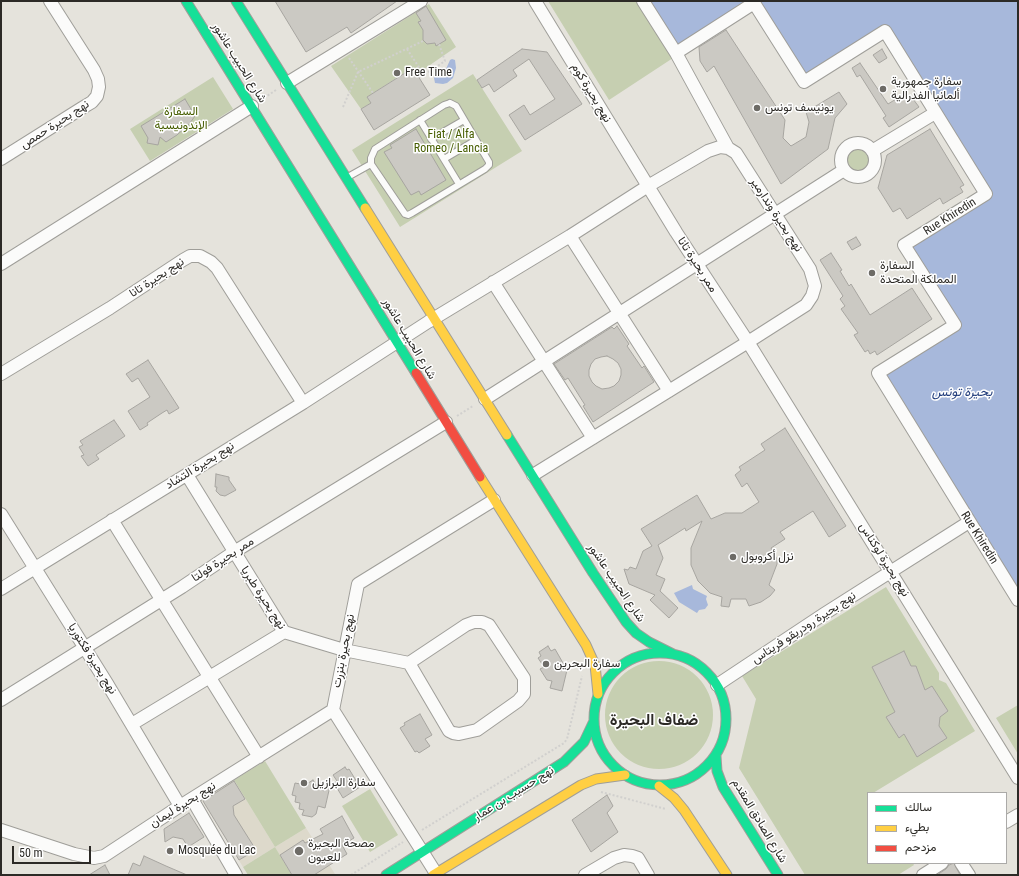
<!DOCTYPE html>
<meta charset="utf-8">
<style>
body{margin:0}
#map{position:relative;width:1019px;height:876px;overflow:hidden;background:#e5e3dc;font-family:"Roboto Condensed",Vazirmatn,sans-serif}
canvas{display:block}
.frame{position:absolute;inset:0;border:2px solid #2c2a26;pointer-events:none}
.legend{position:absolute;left:867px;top:792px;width:140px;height:72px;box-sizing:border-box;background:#fff;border:1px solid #abaaa8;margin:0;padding:5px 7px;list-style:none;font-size:12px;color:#2c2a26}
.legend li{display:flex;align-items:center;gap:8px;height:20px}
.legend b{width:20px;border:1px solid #abaaa8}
.scale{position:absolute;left:12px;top:846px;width:79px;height:18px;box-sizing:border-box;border:2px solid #2c2a26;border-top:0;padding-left:5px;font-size:12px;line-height:14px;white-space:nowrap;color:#2c2a26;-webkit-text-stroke:3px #fff;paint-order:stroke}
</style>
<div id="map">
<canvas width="1019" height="876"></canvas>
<div class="frame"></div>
<ul class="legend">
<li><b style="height:5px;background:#16e098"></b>سالك</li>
<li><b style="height:5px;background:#ffcf43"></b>بطيء</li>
<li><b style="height:5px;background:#f24e42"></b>مزدحم</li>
</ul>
<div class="scale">50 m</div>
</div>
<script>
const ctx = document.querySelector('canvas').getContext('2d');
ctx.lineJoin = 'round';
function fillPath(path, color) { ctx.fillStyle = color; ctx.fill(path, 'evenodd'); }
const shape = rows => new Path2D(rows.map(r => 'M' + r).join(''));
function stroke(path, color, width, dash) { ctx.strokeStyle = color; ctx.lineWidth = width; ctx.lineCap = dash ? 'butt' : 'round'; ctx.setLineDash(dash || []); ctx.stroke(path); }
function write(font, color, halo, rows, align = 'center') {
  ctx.font = font + ' "Roboto Condensed",Vazirmatn,sans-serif'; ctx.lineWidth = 3; ctx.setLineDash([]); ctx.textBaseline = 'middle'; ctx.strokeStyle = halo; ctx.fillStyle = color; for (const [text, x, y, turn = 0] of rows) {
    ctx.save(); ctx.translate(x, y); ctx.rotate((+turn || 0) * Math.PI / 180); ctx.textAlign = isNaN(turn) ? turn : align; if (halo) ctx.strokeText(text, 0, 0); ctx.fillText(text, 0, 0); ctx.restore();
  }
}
fillPath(shape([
 [234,780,275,847,306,828,335,874,333,875,292,875,275,847,243,867,202,800]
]), '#ddd9cb');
fillPath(shape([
 [548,1,638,1,673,58,609,100],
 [429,4,456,47,417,74,412,68,367,97,371,103,361,109,331,66],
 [473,74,522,151,400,227,352,150],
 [213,77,233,109,150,161,130,129],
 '845 160a12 12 0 1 1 24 0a12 12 0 1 1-24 0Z',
 [886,587,939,673,939,680,946,683,975,731,873,793,868,793,868,863,913,863,914,865,898,875,805,875,739,768,756,699,742,676],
 '605 715a54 54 0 1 1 108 0a54 54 0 1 1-108 0Z',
 [1018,705,1018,754,996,718],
 [265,761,306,828,275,847,292,875,248,875,243,867,275,847,234,780],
 [370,789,398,835,370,852,342,806]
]), '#c6cfb1');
fillPath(shape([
 [650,1,748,1,678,46],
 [757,1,1018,1,1018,597,884,375,961,326,912,246,993,195,886,25,805,76],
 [452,59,455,60,456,68,453,78,447,83,443,84,435,83,434,78,435,75,446,69,450,60],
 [692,585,693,589,707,596,706,599,708,605,705,609,699,610,697,613,679,602,674,593]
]), '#a7b8db');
const building = shape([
 [275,1,397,1,351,33,347,27,306,52,275,1],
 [426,6,446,40,436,46,435,43,427,44,423,40,423,30,418,22,421,21,416,13,426,6],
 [726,30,785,120,783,138,791,146,806,137,809,122,806,112,839,92,847,104,835,118,828,149,781,184,714,66,707,72,700,61,699,47,726,30],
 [522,49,547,52,582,104,525,140,509,115,524,105,530,115,555,99,529,59,513,70,517,76,494,92,489,84,482,88,477,80,522,49],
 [882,49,887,58,879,63,873,55,882,49],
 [860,63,888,104,906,93,911,101,913,99,919,107,889,127,883,118,886,116,860,75,857,77,852,68,860,63],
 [413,68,430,95,374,130,361,109,371,103,367,97,413,68],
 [185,99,195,116,190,123,177,135,166,142,160,137,158,145,147,143,148,138,141,126,185,99],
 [416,129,446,180,421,195,419,191,411,195,384,152,392,148,390,145,416,129],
 [930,129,964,185,960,187,963,192,943,204,940,198,907,219,900,208,893,212,878,188,887,155,930,129],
 [856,237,861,245,852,250,847,242,856,237],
 [831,253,842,270,840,271,849,286,851,284,870,315,912,288,932,319,877,355,875,351,870,354,868,350,865,352,854,335,858,333,841,309,845,306,840,299,843,296,820,260,831,253],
 [617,326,629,344,627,346,642,368,644,366,654,382,593,422,583,406,585,405,568,378,565,380,554,364,612,327,614,329,617,326],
 [607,356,613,359,618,363,621,369,621,375,619,381,614,386,609,388,602,389,596,386,592,382,589,376,589,370,591,364,595,359,601,357,607,356],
 [148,360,179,408,169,414,167,410,162,413,147,423,148,425,140,430,128,411,150,397,138,378,132,382,126,374,148,360],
 [114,420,125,436,96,455,99,459,88,466,81,456,84,455,79,447,83,445,80,441,114,420],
 [785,428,846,526,829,537,813,511,780,532,785,539,771,548,777,559,777,564,769,585,775,590,770,596,761,602,749,606,746,599,731,599,729,607,721,606,722,597,710,593,698,581,691,565,691,548,702,521,686,531,685,528,658,545,663,558,656,575,665,579,660,591,678,608,669,618,650,600,655,595,629,584,624,569,628,570,630,567,636,569,643,551,652,546,641,529,697,495,711,519,725,513,742,513,759,502,747,483,742,487,735,475,741,470,739,467,765,450,761,444,785,428],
 [216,474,229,477,229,480,236,490,225,496,220,495,216,491,217,487,215,487,216,474],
 [548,646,551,651,555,649,567,670,562,691,550,688,552,681,547,680,540,669,544,667,538,658,541,656,539,652,548,646],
 [904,651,911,666,916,666,925,690,932,686,948,711,940,717,939,726,947,738,917,757,904,734,899,738,886,717,895,712,872,667,904,651],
 [420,714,432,735,425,739,430,746,419,753,417,751,415,752,400,728,405,725,404,723,420,714],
 [345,767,347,770,349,769,360,787,343,798,334,783,337,781,333,775,345,767],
 [313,780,318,788,320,787,323,791,330,786,325,808,318,806,316,814,312,817,302,815,304,810,299,809,300,803,295,802,296,796,292,795,295,783,305,785,313,780],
 [234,781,245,799,233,806,234,815,256,850,239,860,203,801,234,781],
 [607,795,613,806,607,813,618,832,591,852,572,820,607,795],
 [189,813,204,837,188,847,183,839,173,837,165,842,164,829,189,813],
 [342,816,354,838,342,845,347,854,314,875,292,875,280,855,303,840,305,843,323,834,320,829,342,816],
 [144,856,166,866,187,875,128,875,133,863,140,866,144,856],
 [954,863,960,875,937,875,946,869,949,865,954,863],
 [105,865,110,875,89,875,105,865]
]);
fillPath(building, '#cbc9c3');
stroke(building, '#a7a5a0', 1);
const lane = shape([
 [450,103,456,106,489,162,489,165,485,169,412,213,408,215,405,214,371,164,371,158,375,149,444,105,450,103],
 [420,120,459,184],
 [431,139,464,120],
 [444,159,476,140],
 [346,178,371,164]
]);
const street = shape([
 [535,1,676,232,748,342,1018,778],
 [643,1,676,53,754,3,804,82,885,31,986,194,904,245,955,325,878,373,1018,600],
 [676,53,728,148],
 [287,83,421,1],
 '841 160a17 17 0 1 1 34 0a17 17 0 1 1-34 0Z',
 [872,151,935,113],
 [1,159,82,108,92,102,97,96,99,87,98,79,94,70,50,1],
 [570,236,669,391],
 [1,264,252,106],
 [493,282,593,438],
 [1,374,110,308,183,260,190,256,200,256,211,262,217,268,303,403],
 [485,399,844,170],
 [187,475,284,632,344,650,409,663,466,625,474,622,482,622,489,625,524,678,524,694,518,701,477,730,459,734,453,733,449,731,409,663],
 [1,514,108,685,180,806],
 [112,520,259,757],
 [1,589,303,403,428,322,570,236,648,186,708,151,720,147,728,148,736,153,810,269,815,286,812,296,806,305,748,342,533,475],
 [717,685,824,614,969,522],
 [1,700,182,587,234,552,446,422],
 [132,724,284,632],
 [192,799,236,875],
 [1006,822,1018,815],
 [1,830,74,854,94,858,104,856,180,806,333,710],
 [961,863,969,875],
 [437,875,333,710,358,584,494,500],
 [585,875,614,858,624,855,632,856,638,858,648,875],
 [923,875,942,863]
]);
const fast = shape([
 [186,1,416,373],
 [236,1,365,208],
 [507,435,593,573,626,622,636,633,649,642,673,654],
 '594 719a66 66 0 1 1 132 0a66 66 0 1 1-132 0Z',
 [716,756,717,771,723,787,778,875],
 [386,875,564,762,584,742,593,723]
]);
const slow = shape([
 [365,208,507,435],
 [480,477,586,645,595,665,598,694],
 [659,786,674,798,684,810,727,875],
 [433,875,581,785,596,779,625,775]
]);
const jam = shape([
 [416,373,480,477]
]);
stroke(lane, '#9f9e99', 8);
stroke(street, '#9f9e99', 14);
stroke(fast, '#9f9e99', 11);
stroke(slow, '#9f9e99', 11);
stroke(jam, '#9f9e99', 11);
stroke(shape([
 [407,49,424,75,445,61,439,44],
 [349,58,373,93],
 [261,100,276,90],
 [343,107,358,72,423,41],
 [457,416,473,406],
 [601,792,666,809],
 [422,830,564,743,567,739,582,676],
 [351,875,403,842]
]), '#d1d0ce', 2, [2, 2]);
stroke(lane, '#fbfbfa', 6);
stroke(street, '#fbfbfa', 12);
stroke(fast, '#16e098', 9);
stroke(slow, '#ffcf43', 9);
stroke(jam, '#f24e42', 9);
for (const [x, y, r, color] of [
 [397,73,4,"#6d6b66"],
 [883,89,4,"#6d6b66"],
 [757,108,4,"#6d6b66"],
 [872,273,4,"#6d6b66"],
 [733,557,4,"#6d6b66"],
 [546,664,4,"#6d6b66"],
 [304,783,4,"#6d6b66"],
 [170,851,4,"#6d6b66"],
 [299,851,5,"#6d6b66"]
]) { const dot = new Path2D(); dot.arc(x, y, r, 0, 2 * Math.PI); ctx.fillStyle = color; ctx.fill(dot); stroke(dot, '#fff', 1.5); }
write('12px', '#2c2a26', '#fff', [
 ["شارع الحبيب عاشور",239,63,58],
 ["نهج بحيرة كوم",591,93,59],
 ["نهج بحيرة حمص",55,125,-33],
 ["نهج بحيرة وندارمير",776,215,57],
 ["Rue Khiredin",950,217,-32],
 ["ممر بحيرة تانا",697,265,57],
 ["نهج بحيرة تانا",157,278,-33],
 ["شارع الحبيب عاشور",409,339,59],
 ["نهج بحيرة التشاد",200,466,-32],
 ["Rue Khiredin",979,538,58],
 ["ممر بحيرة فولتا",223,560,-33],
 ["نهج بحيرة لوكناس",884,560,58],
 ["شارع الحبيب عاشور",616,583,56],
 ["نهج بحيرة طبريا",263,598,57],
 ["نهج بحيرة رودريقو فريتاس",804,628,-33],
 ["نهج بحيرة بنزرت",344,651,-79],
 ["نهج بحيرة فكتوريا",92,659,58],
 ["نهج حسيب بن عمار",514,794,-32],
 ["نهج بحيرة ليمان",183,805,-32],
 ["شارع الصادق المقدم",759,821,59]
]);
write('12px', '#2c2a26', '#fff', [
 ["Free Time",405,73],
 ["سفارة جمهورية",891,82],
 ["ألمانيا الفدرالية",891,96],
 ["يونيسف تونس",765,108],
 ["السفارة",880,266],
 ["المملكة المتحدة",880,280],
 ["نزل أكروبول",741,557],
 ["سفارة البحرين",554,664],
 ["سفارة البرازيل",312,783],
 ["مصحة البحيرة",308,844],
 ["للعيون",308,858],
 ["Mosquée du Lac",178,851]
], 'left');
write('12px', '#465d00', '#fff', [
 ["السفارة",181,112],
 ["الإندونيسية",181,126],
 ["Fiat / Alfa",451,135],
 ["Romeo / Lancia",451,149]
]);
write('italic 13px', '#243f7d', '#fff', [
 ["بحيرة تونس",962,393]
]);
write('bold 16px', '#2c2a26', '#fff', [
 ["ضفاف البحيرة",654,721]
]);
</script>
